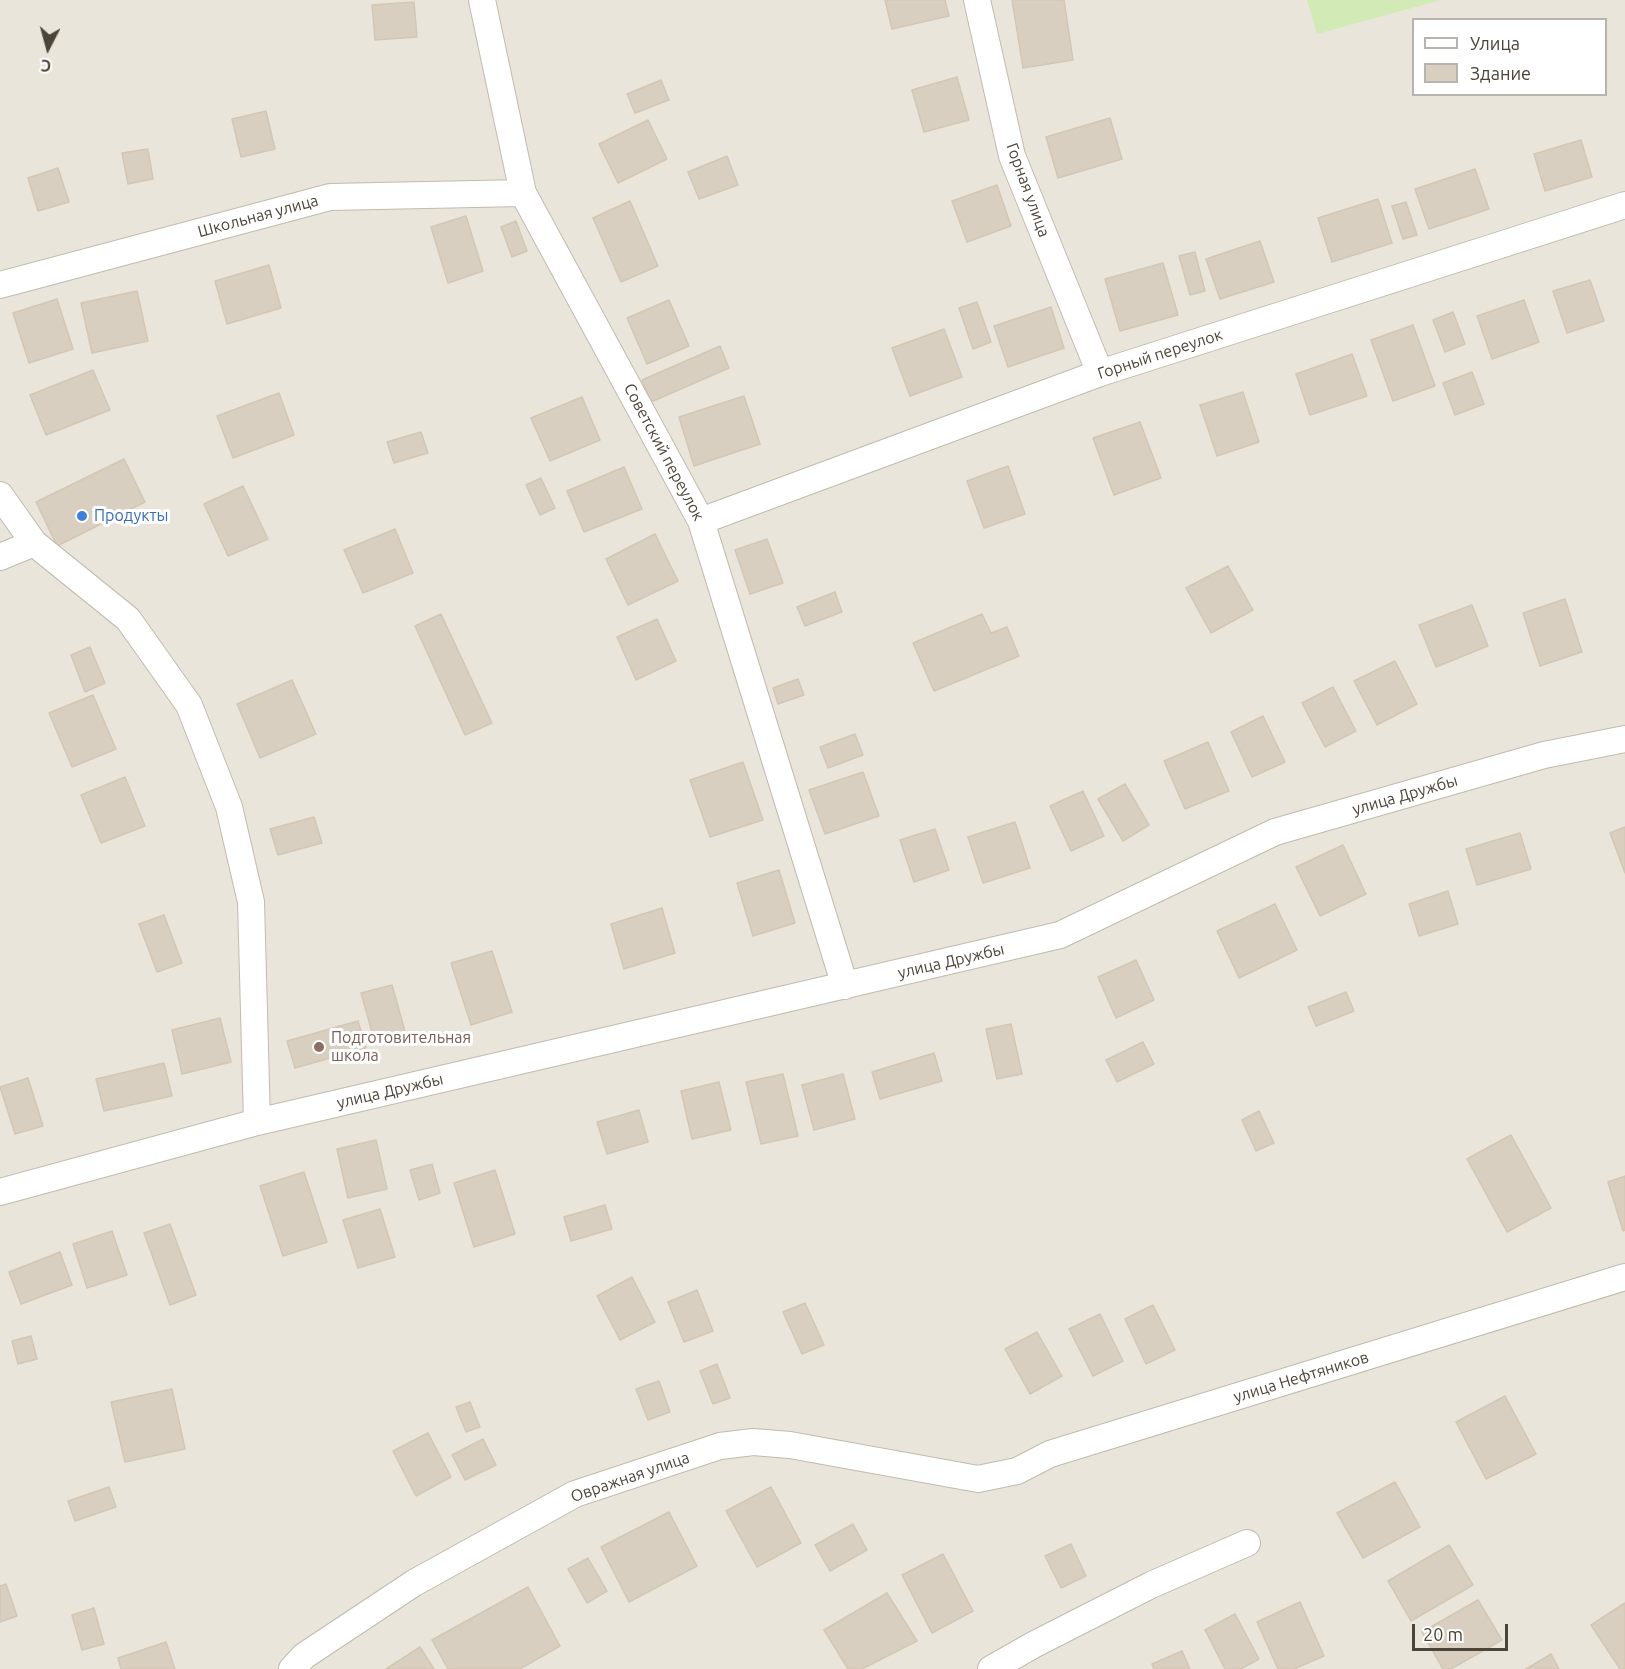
<!DOCTYPE html>
<meta charset="utf-8">
<style>
body{margin:0}
#map{position:relative;width:1625px;height:1669px;overflow:hidden;background:#f6f3ec;font-family:Ubuntu,sans-serif}
canvas{display:block}
.legend{position:absolute;left:1412px;top:18px;width:195px;height:78px;box-sizing:border-box;background:#fff;border:2px solid #b7b4b0;margin:0;padding:8px 10px;list-style:none;font-size:18px;color:#4b4439}
.legend li{display:flex;align-items:center;gap:12px;height:30px}
.legend b{width:30px;border:2px solid #b7b4b0}
.north{position:absolute;left:18px;top:18px;width:60px;height:60px;-webkit-text-stroke:4px #fff;paint-order:stroke;rotate:186deg;font-size:16px;font-weight:700;line-height:24px;text-align:center;color:#4b4439}
.north::after{content:'';display:block;margin:auto;width:21px;height:27px;background:#4b4439;clip-path:polygon(50% 0,100% 100%,50% 72%,0 100%)}
.scale{position:absolute;left:1412px;top:1624px;width:96px;height:27px;box-sizing:border-box;border:3px solid #4b4439;border-top:0;padding-left:8px;font-size:18px;line-height:21px;white-space:nowrap;color:#4b4439;-webkit-text-stroke:4px #fff;paint-order:stroke}
</style>
<div id="map">
<canvas width="1625" height="1669"></canvas>
<ul class="legend">
<li><b style="height:8px;background:#fff"></b>Улица</li>
<li><b style="height:16px;background:#d8cfc1"></b>Здание</li>
</ul>
<div class="north">С</div>
<div class="scale">20 m</div>
</div>
<script>
const ctx = document.querySelector('canvas').getContext('2d');
ctx.lineJoin = 'round';
function fillPath(path, color) { ctx.fillStyle = color; ctx.fill(path, 'evenodd'); }
const shape = rows => new Path2D(rows.map(r => 'M' + r).join(''));
function stroke(path, color, width, dash) { ctx.strokeStyle = color; ctx.lineWidth = width; ctx.lineCap = dash ? 'butt' : 'round'; ctx.setLineDash(dash || []); ctx.stroke(path); }
function write(font, color, halo, rows, align = 'center') {
  ctx.font = font + ' Ubuntu,sans-serif'; ctx.lineWidth = 6; ctx.setLineDash([]); ctx.textBaseline = 'middle'; ctx.strokeStyle = halo; ctx.fillStyle = color; for (const [text, x, y, turn = 0] of rows) {
    ctx.save(); ctx.translate(x, y); ctx.rotate((+turn || 0) * Math.PI / 180); ctx.textAlign = isNaN(turn) ? turn : align; if (halo) ctx.strokeText(text, 0, 0); ctx.fillText(text, 0, 0); ctx.restore();
  }
}
fillPath(shape([
 [0,0,1625,0,1625,1669,0,1669],
 [1414,20,1606,20,1606,94,1414,94]
]), '#eae5da');
fillPath(shape([
 [1307,0,1441,0,1317,34]
]), '#d2eab5');
const building = shape([
 [885,0,945,0,949,16,892,29,885,0],
 [1012,0,1064,0,1073,60,1023,68,1012,0],
 [414,2,417,37,375,40,372,5,414,2],
 [957,77,969,120,924,132,912,90,957,77],
 [661,80,669,100,635,113,627,94,661,80],
 [266,111,275,149,241,157,232,119,266,111],
 [1110,118,1122,159,1058,178,1046,137,1110,118],
 [648,120,667,159,618,183,599,144,648,120],
 [1581,140,1592,177,1545,191,1534,154,1581,140],
 [148,149,153,179,128,184,122,153,148,149],
 [727,156,738,185,699,199,688,172,727,156],
 [58,168,69,202,38,211,28,178,58,168],
 [1475,169,1489,209,1429,229,1415,189,1475,169],
 [997,185,1011,226,967,242,952,201,997,185],
 [1378,199,1392,243,1332,262,1318,218,1378,199],
 [630,201,658,266,621,282,593,218,630,201],
 [1406,202,1417,235,1403,239,1392,206,1406,202],
 [466,216,483,271,448,283,431,227,466,216],
 [516,221,527,251,512,257,501,227,516,221],
 [1260,241,1274,282,1220,299,1206,259,1260,241],
 [1195,252,1205,291,1190,295,1179,256,1195,252],
 [1163,263,1178,315,1120,331,1105,279,1163,263],
 [269,265,281,308,227,324,215,281,269,265],
 [1590,280,1604,321,1567,333,1553,291,1590,280],
 [137,291,148,341,92,353,81,303,137,291],
 [57,299,73,349,29,363,13,313,57,299],
 [669,300,689,346,647,364,627,318,669,300],
 [1524,300,1539,342,1492,359,1477,316,1524,300],
 [977,302,991,342,973,349,959,308,977,302],
 [1051,307,1064,348,1008,367,994,326,1051,307],
 [1453,312,1465,344,1445,352,1433,320,1453,312],
 [1413,325,1435,386,1393,401,1371,340,1413,325],
 [944,329,962,377,910,396,892,348,944,329],
 [720,346,729,368,651,402,642,380,720,346],
 [1352,354,1367,396,1310,415,1296,374,1352,354],
 [93,370,110,410,46,435,30,395,93,370],
 [1472,372,1484,404,1455,415,1443,383,1472,372],
 [1243,392,1259,442,1217,456,1200,405,1243,392],
 [279,393,294,435,233,458,217,416,279,393],
 [744,396,760,444,694,466,679,417,744,396],
 [582,397,600,440,550,461,531,418,582,397],
 [1140,422,1161,478,1114,495,1093,438,1140,422],
 [421,432,428,453,394,463,387,442,421,432],
 [124,459,145,502,57,546,36,502,124,459],
 [1008,466,1025,514,984,528,967,481,1008,466],
 [624,467,642,509,584,532,567,491,624,467],
 [541,478,555,508,540,515,526,485,541,478],
 [243,486,268,539,228,556,204,504,243,486],
 [395,529,413,573,363,593,344,550,395,529],
 [655,534,678,581,628,605,606,559,655,534],
 [767,539,783,583,750,594,735,550,767,539],
 [1228,566,1253,610,1211,633,1186,588,1228,566],
 [835,592,842,612,805,626,797,607,835,592],
 [1565,599,1582,652,1540,666,1523,613,1565,599],
 [1472,605,1488,646,1436,667,1419,625,1472,605],
 [441,614,492,723,465,735,415,626,441,614],
 [982,614,991,633,1007,627,1019,656,934,691,913,643,982,614],
 [657,619,676,661,636,680,617,637,657,619],
 [90,647,105,683,85,692,71,655,90,647],
 [1395,661,1417,704,1377,725,1354,681,1395,661],
 [798,679,804,695,778,704,773,688,798,679],
 [292,680,316,734,260,758,237,704,292,680],
 [1333,687,1356,731,1325,747,1302,703,1333,687],
 [93,695,116,749,72,767,49,713,93,695],
 [1263,716,1285,762,1252,777,1231,732,1263,716],
 [855,734,863,755,828,768,820,747,855,734],
 [1208,742,1229,791,1185,809,1164,761,1208,742],
 [743,762,763,820,710,837,690,780,743,762],
 [863,772,879,816,825,834,809,790,863,772],
 [125,777,145,826,101,843,81,795,125,777],
 [1125,784,1149,825,1123,841,1098,799,1125,784],
 [1083,791,1104,836,1071,851,1050,806,1083,791],
 [314,817,322,843,278,855,270,829,314,817],
 [1015,822,1030,868,983,883,968,837,1015,822],
 [1625,827,1625,873,1610,833,1625,827],
 [935,829,949,870,914,882,900,840,935,829],
 [1520,833,1531,869,1477,885,1466,849,1520,833],
 [1343,845,1366,894,1320,916,1296,867,1343,845],
 [779,870,795,923,753,936,737,883,779,870],
 [1448,891,1458,924,1419,936,1409,904,1448,891],
 [1275,904,1297,950,1239,978,1217,931,1275,904],
 [662,908,675,953,624,969,611,924,662,908],
 [164,915,182,963,157,972,139,924,164,915],
 [492,951,512,1012,471,1025,451,963,492,951],
 [1136,960,1154,1000,1116,1018,1098,977,1136,960],
 [392,985,406,1035,375,1043,361,993,392,985],
 [1346,992,1354,1011,1316,1026,1308,1007,1346,992],
 [220,1018,231,1062,182,1074,172,1030,220,1018],
 [358,1021,366,1048,295,1068,287,1041,358,1021],
 [1011,1024,1022,1074,997,1079,986,1029,1011,1024],
 [1143,1042,1154,1064,1117,1082,1106,1060,1143,1042],
 [934,1053,942,1081,880,1099,872,1072,934,1053],
 [164,1063,172,1096,104,1111,96,1079,164,1063],
 [783,1074,798,1136,761,1144,746,1082,783,1074],
 [843,1074,855,1119,814,1130,802,1085,843,1074],
 [28,1078,43,1126,15,1134,0,1087,28,1078],
 [719,1082,731,1130,692,1139,681,1091,719,1082],
 [639,1110,648,1142,607,1154,597,1122,639,1110],
 [1259,1111,1274,1143,1256,1151,1242,1120,1259,1111],
 [1511,1135,1551,1208,1507,1232,1467,1159,1511,1135],
 [376,1140,387,1189,348,1198,337,1149,376,1140],
 [432,1164,440,1193,419,1200,410,1170,432,1164],
 [495,1170,515,1234,474,1247,454,1183,495,1170],
 [304,1172,327,1242,283,1256,260,1186,304,1172],
 [1625,1176,1625,1230,1623,1231,1608,1182,1625,1176],
 [605,1205,612,1229,571,1241,564,1217,605,1205],
 [380,1209,395,1257,358,1268,343,1220,380,1209],
 [170,1224,196,1295,170,1305,144,1233,170,1224],
 [112,1231,127,1275,87,1288,73,1244,112,1231],
 [60,1252,72,1285,21,1304,9,1272,60,1252],
 [632,1277,655,1322,620,1340,597,1296,632,1277],
 [697,1290,713,1331,684,1342,668,1302,697,1290],
 [805,1303,824,1345,802,1354,783,1312,805,1303],
 [1153,1305,1175,1350,1146,1364,1125,1319,1153,1305],
 [1100,1314,1123,1361,1093,1376,1069,1329,1100,1314],
 [1037,1332,1062,1376,1030,1394,1005,1349,1037,1332],
 [31,1336,37,1359,18,1364,12,1341,31,1336],
 [717,1364,730,1398,713,1404,700,1371,717,1364],
 [659,1381,670,1412,648,1420,636,1389,659,1381],
 [172,1389,185,1449,125,1462,111,1402,172,1389],
 [1505,1396,1536,1454,1486,1479,1456,1422,1505,1396],
 [470,1402,480,1427,466,1432,456,1407,470,1402],
 [428,1433,451,1477,416,1496,393,1451,428,1433],
 [483,1439,496,1465,465,1480,452,1455,483,1439],
 [1395,1482,1420,1527,1363,1558,1337,1513,1395,1482],
 [109,1487,116,1507,75,1521,68,1501,109,1487],
 [771,1487,801,1543,757,1567,726,1511,771,1487],
 [669,1512,697,1566,629,1602,601,1547,669,1512],
 [853,1524,867,1550,830,1571,815,1545,853,1524],
 [1071,1544,1086,1576,1061,1588,1045,1556,1071,1544],
 [1449,1545,1473,1585,1411,1621,1388,1581,1449,1545],
 [943,1554,973,1611,932,1633,902,1575,943,1554],
 [588,1558,607,1591,587,1603,568,1569,588,1558],
 [6,1584,17,1616,0,1622,0,1586,6,1584],
 [528,1587,560,1646,520,1669,448,1669,432,1640,528,1587],
 [887,1593,917,1641,862,1669,848,1669,824,1630,887,1593],
 [1478,1600,1502,1640,1451,1669,1443,1669,1422,1632,1478,1600],
 [1300,1602,1324,1656,1294,1669,1278,1669,1257,1622,1300,1602],
 [1625,1603,1625,1669,1620,1669,1591,1625,1625,1603],
 [94,1608,104,1644,82,1650,72,1615,94,1608],
 [1235,1614,1259,1659,1241,1669,1225,1669,1205,1630,1235,1614],
 [166,1642,175,1669,121,1669,118,1658,166,1642],
 [420,1647,434,1669,386,1669,420,1647],
 [1182,1651,1190,1669,1154,1669,1152,1664,1182,1651],
 [1551,1654,1559,1669,1526,1669,1551,1654]
]);
fillPath(building, '#d8cfc1');
stroke(building, '#d3c7b4', 1.5);
const street = shape([
 [482,0,523,193,701,521,845,986],
 [977,0,1012,156,1100,373],
 [0,285,330,197,523,193],
 [0,495,34,543,128,619,189,705,229,807,251,902,257,1122],
 [701,521,1100,373,1625,205],
 [0,557,34,543],
 [0,1192,257,1122,1060,935,1275,832,1544,755,1625,739],
 [292,1669,304,1656,414,1583,575,1494,720,1446,753,1442,790,1445,978,1479,1017,1471,1050,1454,1625,1277],
 [991,1669,1035,1644,1151,1585,1247,1543]
]);
stroke(street, '#c2bbae', 28);
stroke(street, '#fff', 26);
for (const [x, y, r, color] of [
 [82,516,6,"#3f7fe0"],
 [319,1047,6,"#8d6e63"]
]) { const dot = new Path2D(); dot.arc(x, y, r, 0, 2 * Math.PI); ctx.fillStyle = color; ctx.fill(dot); stroke(dot, '#fff', 2); }
write('16px', '#4b4439', '#fff', [
 ["Горная улица",1028,190,70],
 ["Школьная улица",258,216,-15],
 ["Горный переулок",1160,354,-18],
 ["Советский переулок",664,452,62],
 ["улица Дружбы",1405,795,-16],
 ["улица Дружбы",951,961,-13],
 ["улица Дружбы",390,1091,-13],
 ["улица Нефтяников",1301,1377,-17],
 ["Овражная улица",630,1477,-19]
]);
write('16px', '#366cbe', '#fff', [
 ["Продукты",94,516]
], 'left');
write('16px', '#785e54', '#fff', [
 ["Подготовительная",331,1038],
 ["школа",331,1056]
], 'left');
</script>
